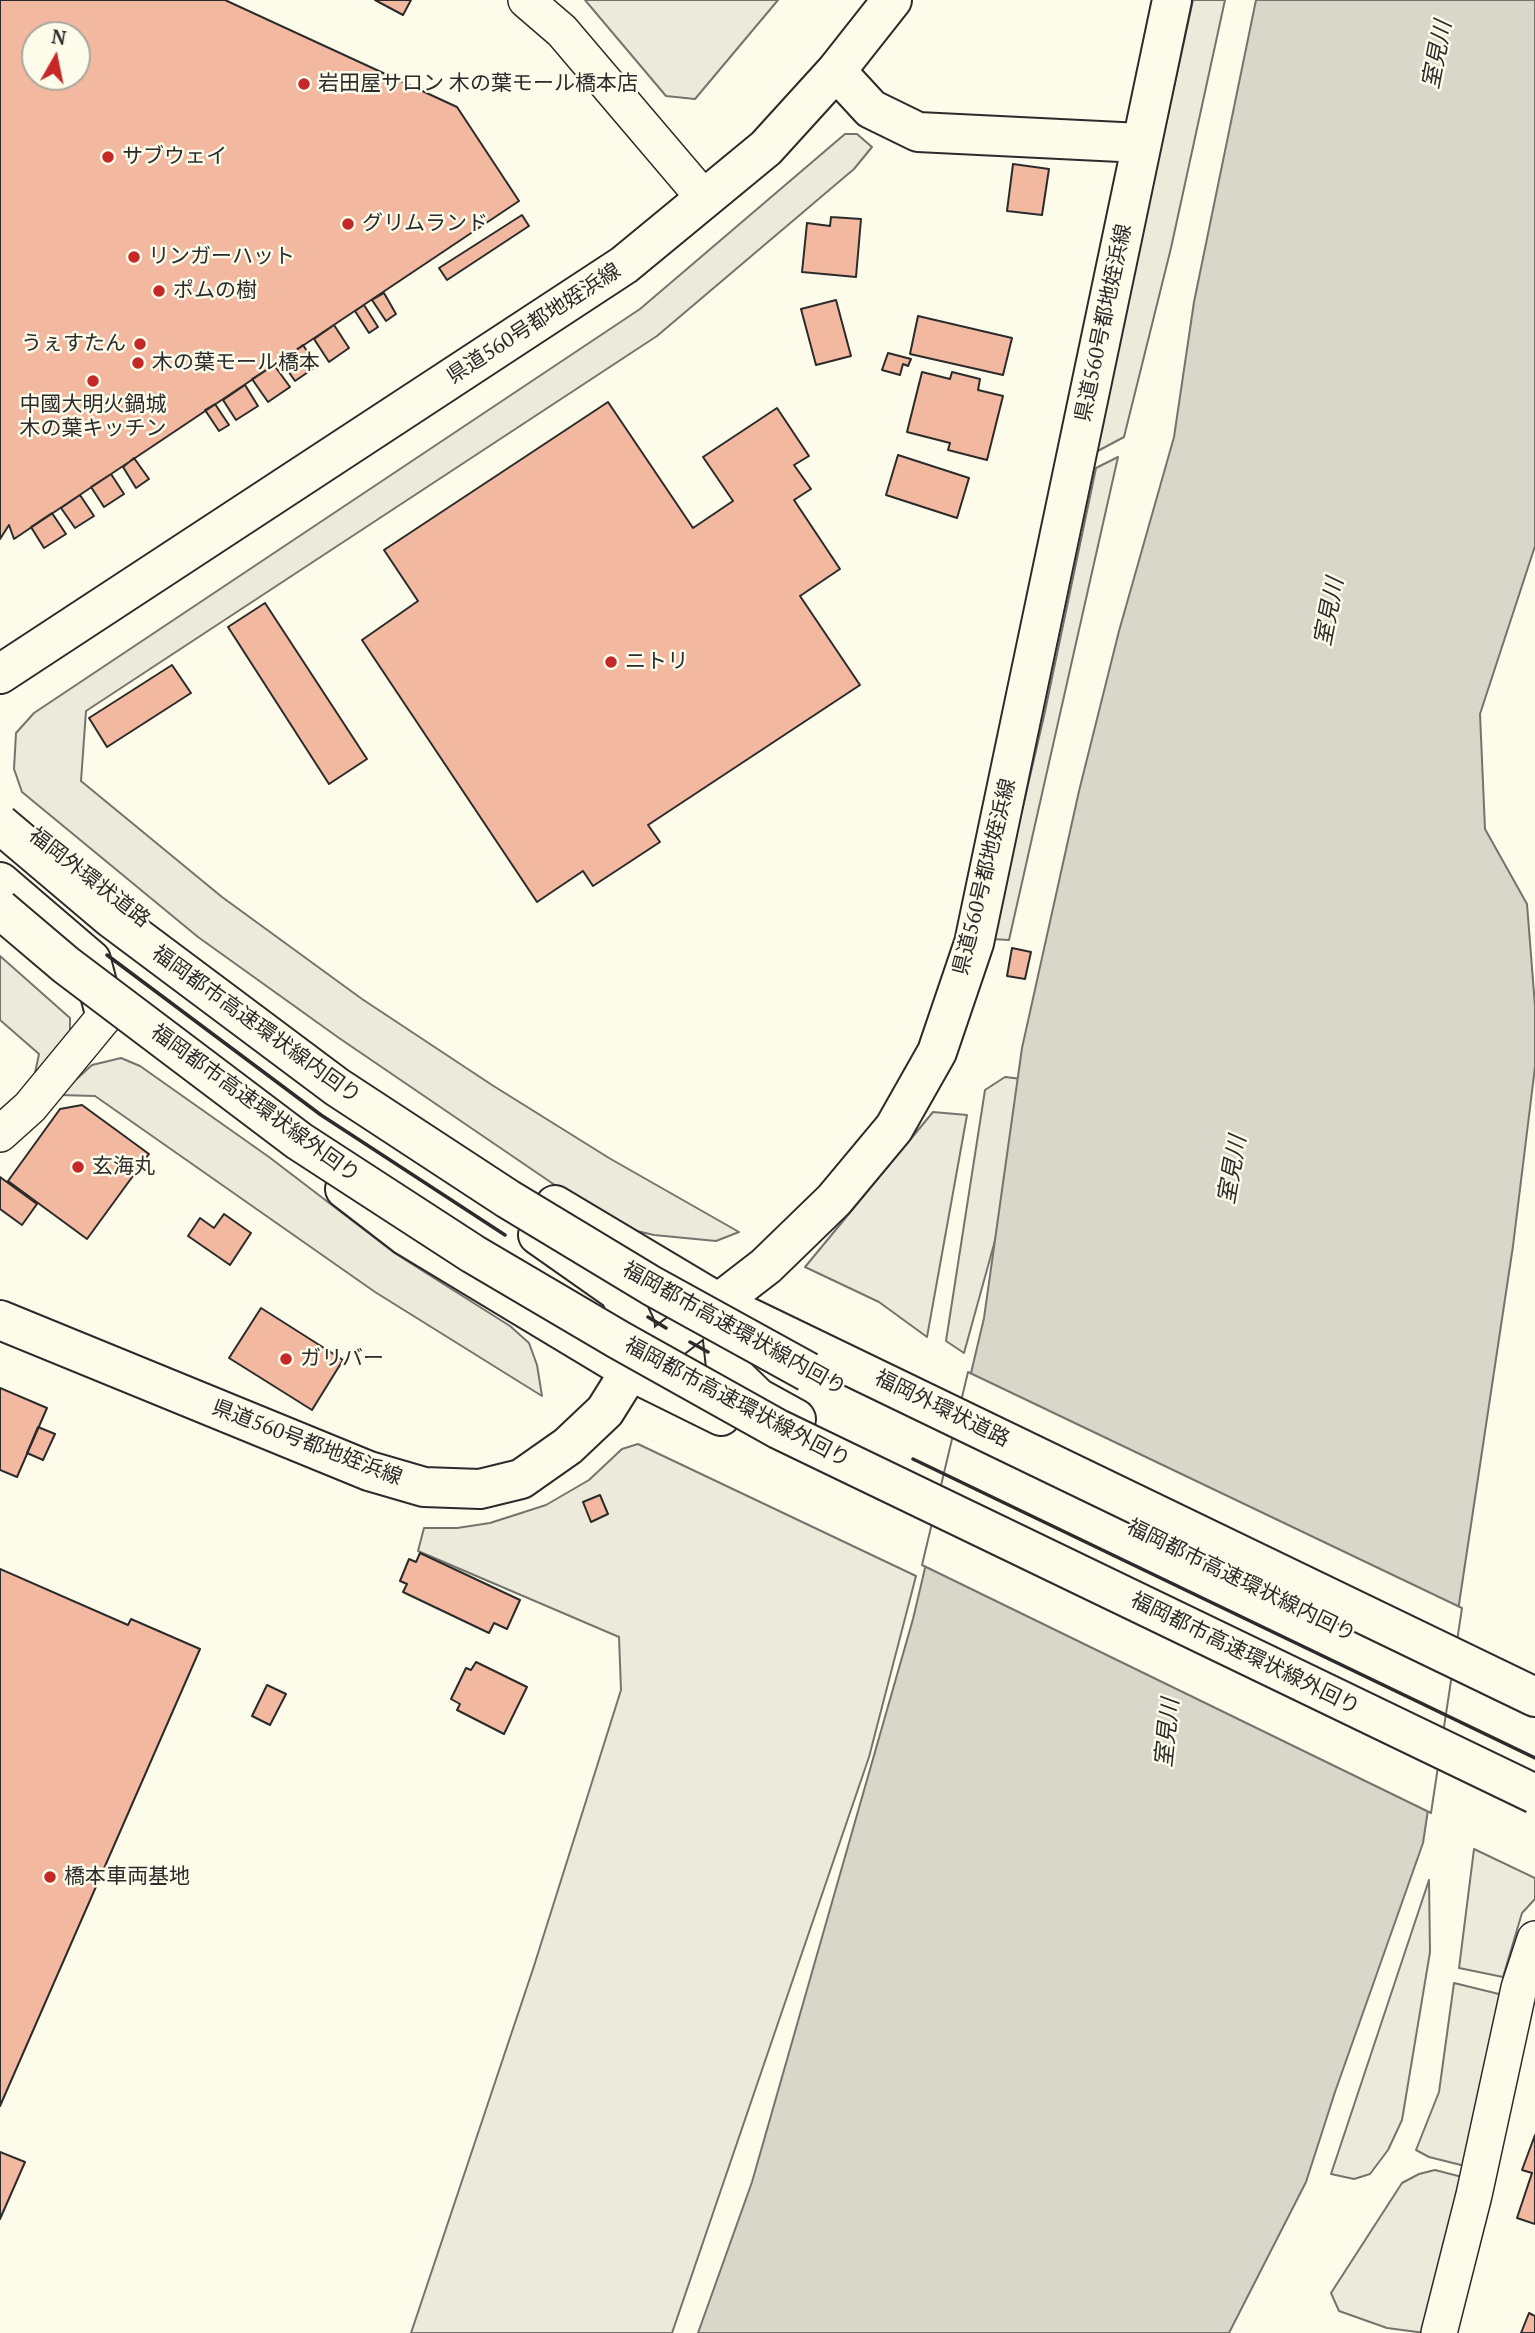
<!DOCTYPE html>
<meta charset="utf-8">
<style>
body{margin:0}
#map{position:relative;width:1535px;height:2333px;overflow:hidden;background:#fdfbea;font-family:"PT Serif",serif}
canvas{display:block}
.north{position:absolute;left:21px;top:21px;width:70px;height:70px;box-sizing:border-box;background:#fdfbea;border:2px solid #a9a89e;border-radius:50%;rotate:9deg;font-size:19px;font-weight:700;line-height:28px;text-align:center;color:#2b2b2b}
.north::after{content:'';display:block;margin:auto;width:24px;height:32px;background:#c62828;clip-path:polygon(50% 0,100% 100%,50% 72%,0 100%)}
</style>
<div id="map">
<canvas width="1535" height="2333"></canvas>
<div class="north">N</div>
</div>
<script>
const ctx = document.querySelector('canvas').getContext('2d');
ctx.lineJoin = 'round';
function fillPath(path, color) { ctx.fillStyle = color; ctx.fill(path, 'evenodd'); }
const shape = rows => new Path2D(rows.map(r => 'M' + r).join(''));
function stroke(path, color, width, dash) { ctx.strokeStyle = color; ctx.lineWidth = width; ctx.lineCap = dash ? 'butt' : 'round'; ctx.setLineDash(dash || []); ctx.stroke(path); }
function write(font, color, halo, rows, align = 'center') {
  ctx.font = font + ' "PT Serif","Noto Sans JP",serif'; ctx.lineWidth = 5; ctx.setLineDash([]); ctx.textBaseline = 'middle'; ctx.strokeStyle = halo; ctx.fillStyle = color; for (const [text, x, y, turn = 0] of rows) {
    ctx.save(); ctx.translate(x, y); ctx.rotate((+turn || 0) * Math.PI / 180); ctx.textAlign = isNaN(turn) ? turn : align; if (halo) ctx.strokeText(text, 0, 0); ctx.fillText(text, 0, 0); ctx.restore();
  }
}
const green = shape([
 [585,0,778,0,695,99,666,96,585,0],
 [1193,0,1225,0,1171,248,1124,437,1094,453,1193,0],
 [1118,457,1009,940,992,939,1044,716,1096,468,1118,457],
 [1005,1077,1039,1081,964,1353,946,1341,985,1090,1005,1077],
 [933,1112,967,1115,927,1337,879,1302,805,1267,933,1112],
 [638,1444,916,1576,869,1757,672,2333,411,2333,534,1966,621,1690,619,1637,418,1551,424,1528,457,1528,490,1523,546,1505,589,1480,622,1449,638,1444],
 [1474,1849,1535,1878,1535,1899,1522,1913,1503,1977,1459,1968,1474,1849],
 [1429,1880,1430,1952,1402,2120,1388,2150,1370,2174,1354,2179,1331,2174,1429,1880],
 [1454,1983,1503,1995,1465,2166,1429,2157,1416,2150,1439,2092,1454,1983],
 [1435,2170,1466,2178,1425,2333,1387,2328,1339,2311,1331,2293,1402,2183,1419,2174,1435,2170]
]);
fillPath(green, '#ecebdb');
stroke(green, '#74746e', 2);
const parking = shape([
 [845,134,857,134,872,147,854,169,657,336,86,711,81,781,222,897,362,999,492,1085,609,1158,739,1232,716,1241,654,1235,615,1226,339,1038,198,937,22,792,14,769,16,733,34,713,640,309,845,134],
 [0,956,70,1018,70,1032,61,1047,35,1073,39,1054,0,1020,0,956],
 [121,1058,140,1066,269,1157,396,1254,510,1326,529,1343,537,1365,542,1396,375,1292,95,1096,59,1095,92,1065,121,1058]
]);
fillPath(parking, '#eceadb');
stroke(parking, '#74746e', 2);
const water = shape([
 [1256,0,1535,0,1535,546,1480,714,1485,829,1527,904,1535,1006,1535,1067,1513,1246,1423,1843,1335,2092,1306,2182,1229,2333,698,2333,752,2182,913,1619,984,1318,1022,1048,1079,791,1119,631,1174,437,1194,302,1256,0]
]);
fillPath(water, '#d8d7c9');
stroke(water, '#74746e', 2);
const pier = shape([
 [968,1372,1462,1608,1431,1813,922,1565,968,1372]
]);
fillPath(pier, '#fdfbea');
stroke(pier, '#74746e', 2);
const building = shape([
 [0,0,225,0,457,107,519,201,14,539,9,525,0,539,0,0],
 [35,35,77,35,77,77,35,77,35,35],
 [375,0,411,0,403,15,375,0],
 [1013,164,1049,169,1042,215,1007,211,1013,164],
 [522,215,529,226,447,280,439,268,522,215],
 [831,217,861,219,856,277,802,272,807,223,830,226,831,217],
 [384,293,396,314,386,321,372,300,384,293],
 [836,300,851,356,816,365,801,309,836,300],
 [364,305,378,327,369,333,355,311,364,305],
 [918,316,1012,338,1003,375,910,354,918,316],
 [334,325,349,348,329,362,314,339,334,325],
 [303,345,317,366,295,381,281,361,303,345],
 [888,353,911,359,908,366,903,364,900,375,882,370,888,353],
 [274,365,290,387,268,402,252,379,274,365],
 [922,372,950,379,952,372,980,379,978,390,1003,396,987,460,948,450,950,443,907,432,922,372],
 [245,385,258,406,236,420,223,400,245,385],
 [608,402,693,528,733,501,703,457,777,408,809,456,794,465,811,489,794,500,840,569,800,596,860,685,648,825,660,842,593,886,583,871,537,902,362,640,418,601,384,550,608,402],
 [215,404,229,425,219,431,205,410,215,404],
 [898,455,969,478,957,518,886,495,898,455],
 [134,458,149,479,136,488,123,467,134,458],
 [111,474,124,494,104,507,91,487,111,474],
 [80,495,94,516,75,528,61,508,80,495],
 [52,513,66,534,44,548,31,527,52,513],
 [265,603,367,759,329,784,228,627,265,603],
 [172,665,191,693,107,747,89,718,172,665],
 [1012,948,1031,952,1025,979,1007,976,1012,948],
 [82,1105,149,1154,87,1239,8,1181,60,1109,82,1105],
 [0,1177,37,1204,22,1225,0,1209,0,1177],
 [224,1214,251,1233,230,1265,188,1236,200,1218,214,1228,224,1214],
 [261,1308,343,1360,312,1410,229,1358,261,1308],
 [0,1388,47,1408,17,1477,0,1470,0,1388],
 [38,1427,55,1434,43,1460,27,1453,38,1427],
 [600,1495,608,1514,591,1522,583,1502,600,1495],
 [420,1553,520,1600,507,1629,494,1623,489,1633,403,1592,407,1584,400,1581,409,1559,416,1562,420,1553],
 [0,1569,128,1625,131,1619,200,1649,0,2106,0,1569],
 [476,1662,527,1687,504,1734,457,1710,460,1704,451,1699,466,1668,471,1670,476,1662],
 [267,1685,286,1694,270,1725,252,1716,267,1685],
 [1535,2135,1535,2224,1517,2218,1532,2173,1522,2170,1535,2135],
 [0,2152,25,2162,0,2219,0,2152],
 [1529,2313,1535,2316,1535,2333,1521,2333,1529,2313]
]);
fillPath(building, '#f2b8a0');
stroke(building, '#2b2b2b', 2);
const street = shape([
 [526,0,562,31,704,198],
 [0,1134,30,1107,105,1016],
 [1439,2333,1474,2195,1519,1988,1535,1939]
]);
const secondary = shape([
 [836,71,871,109,918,132,1141,143],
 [0,674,624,265,766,148,836,71,892,0],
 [0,1320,369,1471,424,1487,480,1489,521,1479,568,1446,605,1411,630,1371,766,1266,834,1200,894,1128,937,1052,974,943,1172,0]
]);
const highway = shape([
 [0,882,91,960,104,1010],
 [345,1189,406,1236,522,1306,630,1371,721,1416],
 [555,1205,719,1303,1535,1697],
 [538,1235,619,1292,635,1326,630,1371],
 [719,1303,726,1367,758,1398,796,1419]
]);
stroke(street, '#2b2b2b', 38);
stroke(secondary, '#2b2b2b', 42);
stroke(highway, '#2b2b2b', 42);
stroke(street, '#fdfbea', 35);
stroke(secondary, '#fdfbea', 38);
stroke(highway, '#fdfbea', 38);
const highwayBridge = shape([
 [0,824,111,918,337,1087,508,1199,652,1286,808,1372],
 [0,909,66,965,299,1141,473,1254,619,1340,778,1429,1535,1794]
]);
stroke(highwayBridge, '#2b2b2b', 42, []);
stroke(highwayBridge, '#fdfbea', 38);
stroke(shape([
 [107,955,321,1115,505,1235],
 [648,1317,666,1328],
 [690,1342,708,1352],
 [913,1459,1535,1758]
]), '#2b2b2b', 3.5);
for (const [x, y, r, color] of [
 [304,84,7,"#c62828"],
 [108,157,7,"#c62828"],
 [348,224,7,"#c62828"],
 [134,257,7,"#c62828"],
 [159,291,7,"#c62828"],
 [140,344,7,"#c62828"],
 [138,363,7,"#c62828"],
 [93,381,7,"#c62828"],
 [611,662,7,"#c62828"],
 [78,1167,7,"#c62828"],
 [286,1359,7,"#c62828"],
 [50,1877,7,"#c62828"]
]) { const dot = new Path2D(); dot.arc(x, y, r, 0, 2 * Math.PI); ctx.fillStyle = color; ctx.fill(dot); stroke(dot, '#fdfbea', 2.5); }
write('21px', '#2b2b2b', '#fdfbea', [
 ["岩田屋サロン 木の葉モール橋本店",318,84],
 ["サブウェイ",122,157],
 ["グリムランド",362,224],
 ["リンガーハット",148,257],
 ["ポムの樹",173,291],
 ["うぇすたん",126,344,"right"],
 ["木の葉モール橋本",152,363],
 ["中國大明火鍋城",93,405,"center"],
 ["木の葉キッチン",93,429,"center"],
 ["ニトリ",625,662],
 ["玄海丸",92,1167],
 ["ガリバー",300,1359],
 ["橋本車両基地",64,1877]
], 'left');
write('21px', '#2b2b2b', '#fdfbea', [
 ["県道560号都地姪浜線",1104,323,-78],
 ["県道560号都地姪浜線",534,324,-33],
 ["県道560号都地姪浜線",985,877,-76],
 ["福岡外環状道路",89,878,38],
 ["福岡都市高速環状線内回り",256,1025,36],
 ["福岡都市高速環状線外回り",255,1104,36],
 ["福岡都市高速環状線内回り",734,1329,29],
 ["福岡都市高速環状線外回り",737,1403,28],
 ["福岡外環状道路",942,1409,26],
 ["県道560号都地姪浜線",307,1443,21],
 ["福岡都市高速環状線内回り",1241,1581,26],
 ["福岡都市高速環状線外回り",1245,1654,26]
]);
write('italic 23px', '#2b2b2b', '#fdfbea', [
 ["室見川",1438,55,-79],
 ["室見川",1330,612,-79],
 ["室見川",1233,1170,-80],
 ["室見川",1168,1733,-84]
]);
</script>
